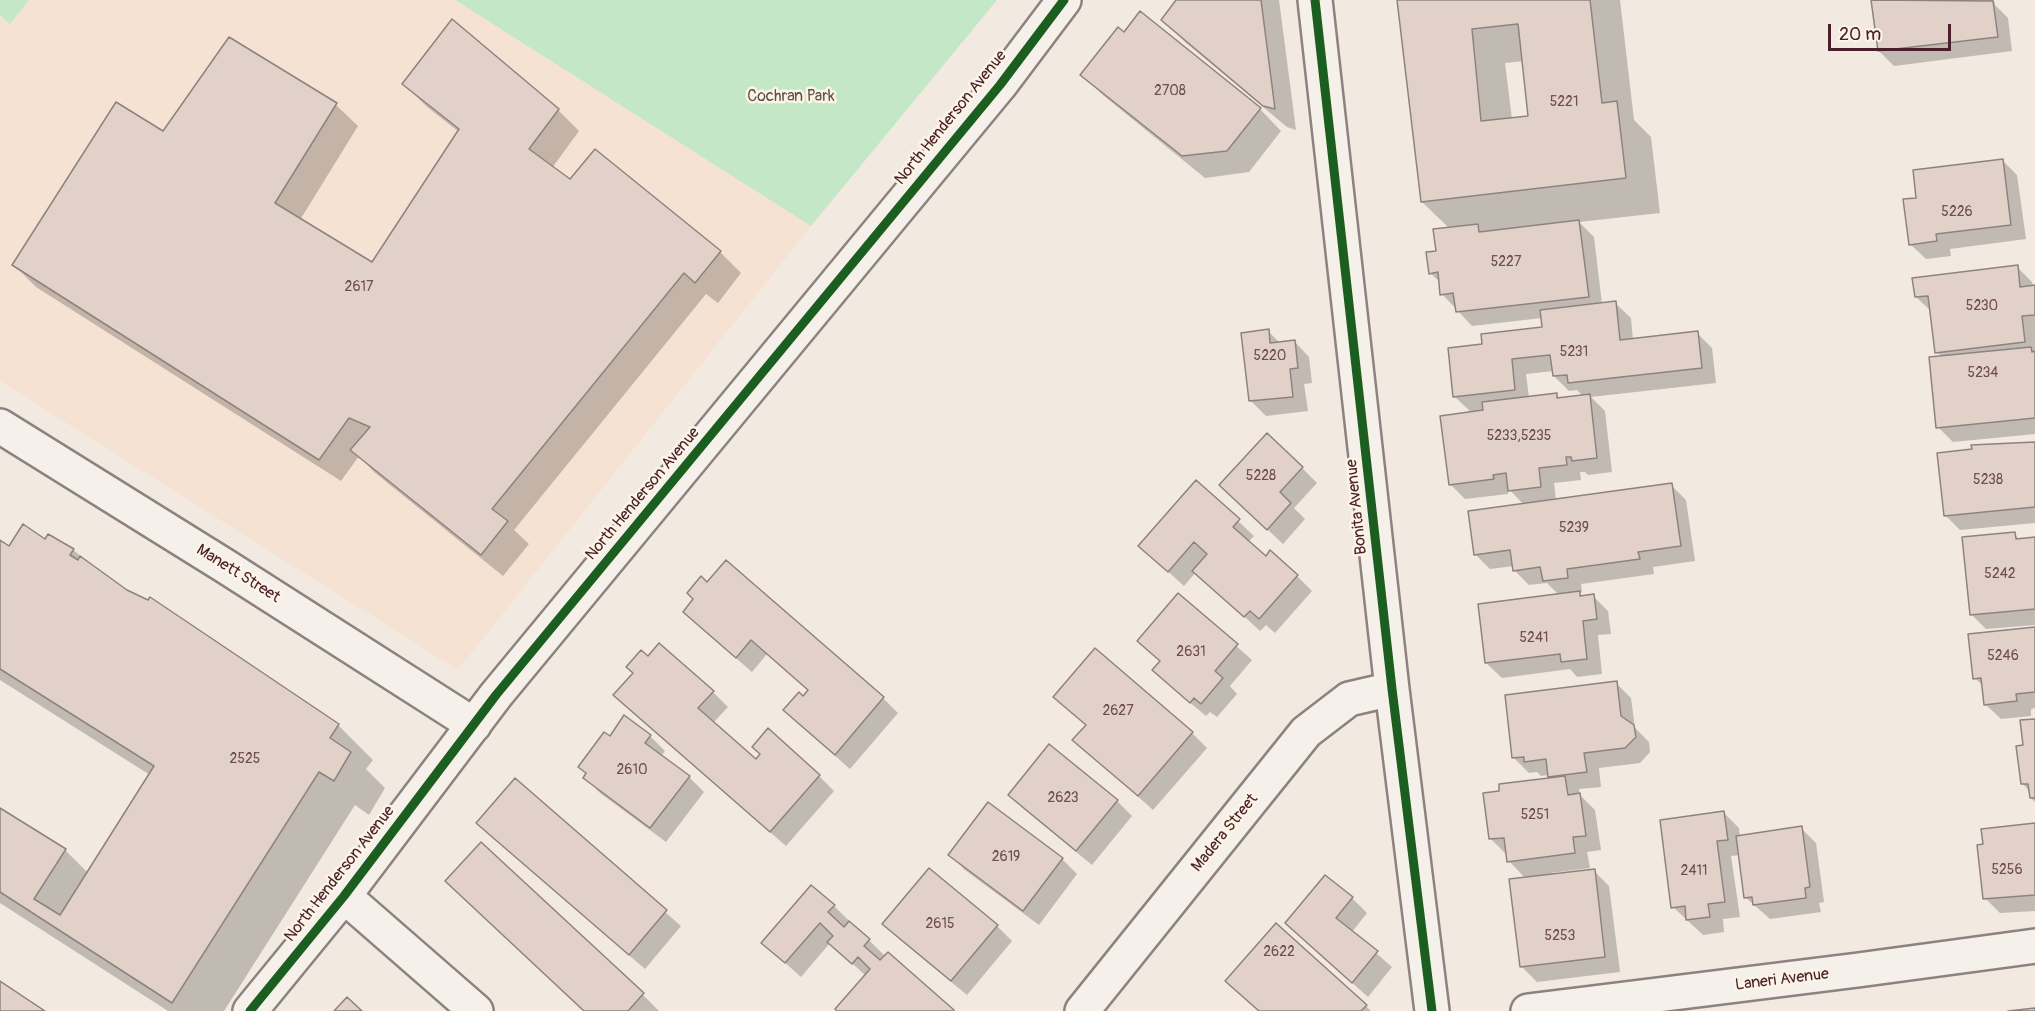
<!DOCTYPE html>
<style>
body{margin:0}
#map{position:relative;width:2035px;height:1011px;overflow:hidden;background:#f2e9e0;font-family:Pangolin,sans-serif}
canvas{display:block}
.scale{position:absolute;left:1828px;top:24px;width:123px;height:27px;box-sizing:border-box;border:3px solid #4a1f2b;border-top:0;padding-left:8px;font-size:18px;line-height:21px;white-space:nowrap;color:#4a1f2b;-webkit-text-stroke:4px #fcf5e5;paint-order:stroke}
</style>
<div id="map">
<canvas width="2035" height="1011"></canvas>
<div class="scale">20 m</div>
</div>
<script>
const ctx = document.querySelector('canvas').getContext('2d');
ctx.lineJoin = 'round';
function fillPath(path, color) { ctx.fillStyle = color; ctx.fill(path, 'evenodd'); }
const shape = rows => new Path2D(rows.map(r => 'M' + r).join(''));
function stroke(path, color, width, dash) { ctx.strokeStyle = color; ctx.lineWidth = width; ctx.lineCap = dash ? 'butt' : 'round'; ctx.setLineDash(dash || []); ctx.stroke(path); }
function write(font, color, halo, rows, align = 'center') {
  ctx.font = font + ' Pangolin,sans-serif'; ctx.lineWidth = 5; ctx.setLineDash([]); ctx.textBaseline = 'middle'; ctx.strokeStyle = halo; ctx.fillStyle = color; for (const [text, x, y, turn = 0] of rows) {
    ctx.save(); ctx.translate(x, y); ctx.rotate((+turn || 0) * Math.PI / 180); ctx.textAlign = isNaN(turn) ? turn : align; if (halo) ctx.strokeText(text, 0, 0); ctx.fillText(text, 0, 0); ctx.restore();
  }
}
fillPath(shape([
 [29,0,455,0,811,226,458,670,0,381,0,15,10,24]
]), '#f5e2d3');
fillPath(shape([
 [0,0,29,0,10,24,0,15],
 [455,0,997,0,811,226]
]), '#c3e7c7');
fillPath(shape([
 [1178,0,1279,0,1296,130,1287,127,1185,42,1163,20],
 [1399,0,1620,0,1634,120,1651,137,1660,213,1579,222,1594,237,1602,304,1615,303,1631,318,1633,340,1697,333,1712,348,1716,383,1591,397,1605,411,1612,472,1588,475,1585,472,1580,472,1581,480,1554,483,1556,500,1671,485,1686,500,1695,561,1653,567,1654,574,1581,584,1582,592,1579,593,1583,597,1593,596,1608,611,1611,634,1598,635,1602,674,1577,677,1570,669,1502,678,1486,663,1559,595,1547,583,1529,585,1514,570,1514,566,1490,569,1475,554,1524,505,1508,488,1508,494,1465,499,1450,484,1472,413,1454,396,1484,345,1543,328,1542,318,1472,326,1442,294,1441,283,1430,273,1449,228,1422,202],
 [1524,61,1530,118,1512,119,1505,63],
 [1553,371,1554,376,1569,391,1577,390,1584,397,1561,399,1556,394,1529,398,1526,374],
 [1873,0,1994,0,1995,5,2008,18,2012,51,1894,66,1879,51],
 [229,39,336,105,358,126,300,220,372,264,459,132,426,106,404,84,558,110,579,131,552,168,570,182,720,252,741,273,718,303,706,294,514,530,529,544,503,576,374,472,359,456,341,481,36,287,14,265,164,133],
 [1082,75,1260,109,1281,131,1249,172,1205,178,1104,96],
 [2002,160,2017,175,2026,239,1950,249,1951,256,1926,259,1910,244,1918,199],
 [2017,267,2032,282,2033,287,2035,287,2035,434,1953,442,1938,427,1942,357,1937,352,1932,312,1916,297],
 [1268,331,1280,343,1294,341,1309,357,1312,383,1304,384,1308,411,1266,416,1251,401],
 [2035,444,2035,523,1960,530,1945,515],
 [1302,468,1317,483,1294,508,1305,519,1283,544,1236,500],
 [1196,482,1254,536,1248,542,1266,558,1297,576,1312,591,1275,633,1266,625,1260,631,1196,572,1184,586,1140,546],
 [2014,534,2020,540,2035,539,2035,625,1986,629,1971,614],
 [45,541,73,550,126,591,338,725,373,760,366,769,385,788,369,815,355,805,224,1011,168,1011,0,903,0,810,65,850,88,873,150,775,0,680,0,542,9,548],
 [707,584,883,698,898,713,850,769,800,725,803,698,809,691,767,654,752,672,700,627],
 [1179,595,1252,660,1230,686,1237,694,1217,717,1210,712,1206,716,1169,685,1154,670,1161,662,1139,641],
 [2035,629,2035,708,2031,709,2031,716,2001,719,1985,704,1984,687,1975,678],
 [649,658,713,692,728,707,713,723,756,761,819,776,834,791,786,846,630,710,635,673],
 [1616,683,1631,698,1635,728,1649,742,1650,752,1640,763,1599,768,1601,787,1579,789,1580,795,1595,810,1601,850,1587,852,1590,868,1551,873,1551,876,1594,871,1609,886,1620,972,1537,982,1522,967,1526,879,1509,861,1506,854,1491,839,1501,792,1553,779,1549,775,1541,776,1537,772,1529,773,1514,758],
 [1055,697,1192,733,1207,748,1153,810,1075,740,1087,726],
 [2035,720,2035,802,2031,798,2030,792,2023,784,2025,746],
 [650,736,665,751,661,756,689,777,704,792,666,842,600,793,585,777,610,738],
 [515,780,681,926,645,969,493,838],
 [1010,795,1117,801,1132,816,1092,865,1025,810],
 [1724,813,1739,828,1740,837,1801,828,1816,843,1824,902,1819,903,1821,912,1770,919,1745,897,1740,855,1731,856,1740,917,1723,919,1724,932,1703,935,1673,907],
 [2035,824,2035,911,2000,913,1985,898,1984,845],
 [481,844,643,995,659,1011,585,1011],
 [950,855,1062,859,1077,874,1039,925,965,870],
 [1352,898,1367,913,1352,932,1392,967,1368,997,1302,938],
 [834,906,886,957,953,1011,839,1011,866,976,830,943,801,977,763,943],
 [884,924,997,926,1012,941,967,995,899,939],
 [1366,1006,1371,1011,1259,1011]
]), '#0003');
const building = shape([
 [1176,0,1261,0,1275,109,1263,106,1161,20,1176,0],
 [1397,0,1590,0,1602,103,1617,101,1626,178,1421,202,1397,0],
 [1518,24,1528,116,1481,121,1472,29,1518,24],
 [1871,0,1993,1,1998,37,1878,51,1871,0],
 [1140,11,1261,108,1227,151,1182,156,1080,75,1118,27,1124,32,1140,11],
 [452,19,559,109,529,149,570,179,595,149,721,251,695,283,684,273,492,509,508,521,481,555,350,450,370,427,349,418,319,460,12,265,116,102,163,131,229,37,337,103,275,203,372,262,459,129,402,84,452,19],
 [2003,159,2011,225,1936,234,1937,241,1909,245,1903,199,1916,198,1913,170,2003,159],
 [1579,220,1589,297,1456,312,1453,293,1440,295,1438,272,1429,274,1426,252,1436,251,1433,229,1478,224,1479,232,1579,220],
 [2018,265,2020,287,2035,285,2035,315,2022,316,2025,342,1935,353,1928,296,1915,297,1912,278,2018,265],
 [1616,301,1620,340,1698,331,1702,368,1568,383,1567,375,1553,376,1550,355,1512,359,1515,390,1453,397,1448,348,1482,344,1481,334,1542,327,1540,310,1616,301],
 [1269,329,1270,343,1295,340,1298,368,1290,369,1293,397,1249,401,1241,333,1269,329],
 [2031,347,2032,352,2035,351,2035,418,1936,428,1929,357,2031,347],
 [1557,393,1557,398,1590,394,1597,458,1572,461,1571,457,1566,457,1567,465,1539,468,1541,487,1508,491,1506,473,1493,475,1494,479,1449,485,1440,416,1483,410,1482,402,1557,393],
 [1267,433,1303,467,1280,492,1291,503,1267,530,1219,485,1267,433],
 [2035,442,2035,507,1944,516,1937,453,1972,449,1971,445,2035,442],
 [1196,480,1240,519,1233,527,1266,556,1270,550,1298,575,1259,619,1250,611,1244,617,1192,571,1207,554,1194,542,1168,572,1138,546,1196,480],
 [1672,483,1681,546,1638,552,1640,559,1567,569,1568,578,1543,581,1540,567,1513,571,1510,550,1474,555,1468,511,1672,483],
 [23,524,45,539,48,534,74,549,70,555,78,560,80,556,127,590,148,600,150,597,339,724,330,738,351,752,334,781,319,772,172,1003,0,892,0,808,66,849,34,899,60,915,154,766,0,669,0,540,9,546,23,524],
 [2015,532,2016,539,2035,537,2035,609,1970,615,1962,537,2015,532],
 [726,560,884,697,835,755,783,710,799,692,803,696,808,690,751,640,736,658,683,612,693,599,687,593,701,576,707,582,726,560],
 [1580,591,1580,596,1594,594,1597,619,1583,621,1587,659,1561,662,1560,654,1485,663,1478,604,1580,591],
 [1178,593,1238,644,1215,671,1223,678,1201,704,1194,698,1190,703,1152,670,1160,661,1137,641,1178,593],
 [2035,627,2035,692,2016,694,2017,701,1984,705,1981,678,1973,679,1968,634,2035,627],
 [659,643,714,691,698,708,756,759,760,754,752,747,768,728,820,775,770,832,613,695,633,673,626,667,641,650,648,656,659,643],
 [1095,648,1193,732,1138,796,1072,740,1086,725,1053,697,1095,648],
 [1617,681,1621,716,1634,725,1636,737,1625,748,1584,753,1587,772,1548,777,1546,759,1524,762,1524,757,1512,758,1505,695,1617,681],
 [624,715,651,735,645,743,690,776,650,828,583,778,586,773,578,767,604,732,610,736,624,715],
 [2035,719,2035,798,2030,798,2028,784,2021,784,2016,746,2023,745,2020,720,2035,719],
 [1049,744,1118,800,1076,851,1008,795,1049,744],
 [1565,776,1568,795,1580,793,1586,836,1573,837,1575,853,1507,862,1504,838,1489,839,1483,793,1499,791,1499,784,1565,776],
 [515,778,667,910,629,955,476,823,515,778],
 [988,802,1063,858,1023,911,948,855,988,802],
 [1724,811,1728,840,1717,841,1725,902,1708,904,1710,917,1686,920,1685,906,1671,908,1660,820,1724,811],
 [2035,823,2035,895,1983,899,1977,845,1983,844,1981,829,2035,823],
 [1802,826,1810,887,1805,888,1806,898,1753,905,1752,897,1744,898,1736,836,1802,826],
 [481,842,644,993,628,1011,584,1011,445,881,481,842],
 [929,868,998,925,951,981,882,924,929,868],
 [1595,869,1605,957,1520,967,1509,879,1595,869],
 [1325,875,1353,897,1336,918,1378,951,1352,983,1285,923,1325,875],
 [811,885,835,905,828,912,844,927,849,921,870,939,864,946,880,960,888,952,954,1010,953,1011,837,1011,835,1009,870,969,858,957,852,964,827,942,833,936,820,923,785,963,761,943,811,885],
 [1276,923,1367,1005,1361,1011,1259,1011,1225,981,1276,923],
 [0,981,45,1011,0,1011,0,981],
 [347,997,362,1011,334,1011,347,997],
 [2035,1008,2035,1011,2008,1011,2035,1008]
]);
fillPath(building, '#e1d1c9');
stroke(building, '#8e8280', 1.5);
const minor = shape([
 [1315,0,1392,689,1432,1011],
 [0,426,225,566,474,725],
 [344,896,476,1011],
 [1082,1011,1306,732,1349,699,1392,689],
 [1528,1011,1858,970,2035,946]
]);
const tertiary = shape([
 [250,1011,344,896,496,695,1000,85,1064,0]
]);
stroke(minor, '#8e8280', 38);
stroke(tertiary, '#8e8280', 38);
stroke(minor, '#f5f1ea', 33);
stroke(tertiary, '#f5f1ea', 33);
stroke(shape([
 [1315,0,1392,689,1432,1011],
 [250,1011,344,896,496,695,1000,85,1064,0]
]), '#1b5e20', 9);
write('14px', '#704c53', null, [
 ["2708",1170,91],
 ["5221",1564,102],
 ["5226",1957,212],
 ["5227",1506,262],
 ["2617",359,287],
 ["5230",1982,306],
 ["5231",1574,352],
 ["5220",1270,356],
 ["5234",1983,373],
 ["5233,5235",1519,436],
 ["5228",1261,476],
 ["5238",1988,480],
 ["5239",1574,528],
 ["5242",2000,574],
 ["5241",1534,638],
 ["2631",1191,652],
 ["5246",2003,656],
 ["2627",1118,711],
 ["2525",245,759],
 ["2610",632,770],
 ["2623",1063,798],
 ["5251",1535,815],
 ["2619",1006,857],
 ["5256",2007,870],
 ["2411",1694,871],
 ["2615",940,924],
 ["5253",1560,936],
 ["2622",1279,952]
]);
write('16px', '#5e504d', '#fcf5e5', [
 ["Cochran Park",791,97]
]);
write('16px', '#4a1f2b', '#fcf5e5', [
 ["North Henderson Avenue",951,118,-51],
 ["North Henderson Avenue",643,494,-50],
 ["Bonita Avenue",1357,507,-96],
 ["Manett Street",238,574,32],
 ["Madera Street",1225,833,-51],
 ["North Henderson Avenue",340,874,-52],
 ["Laneri Avenue",1782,980,-7]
]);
</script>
